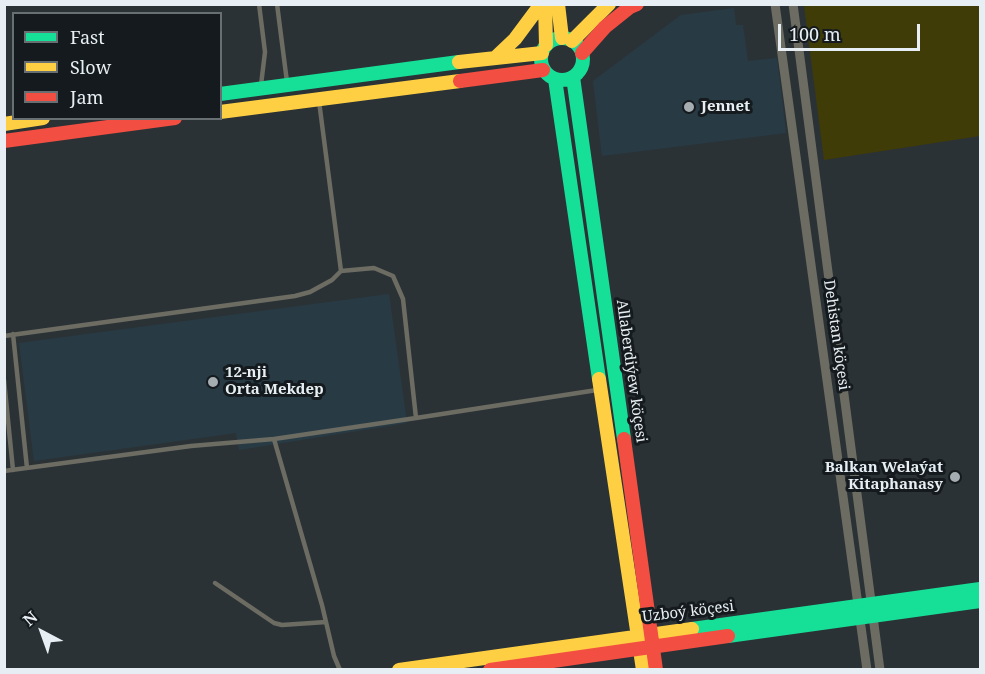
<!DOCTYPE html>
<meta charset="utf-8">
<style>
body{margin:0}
#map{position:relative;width:985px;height:674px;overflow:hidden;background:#2b3236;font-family:"Noto Serif",serif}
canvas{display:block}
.frame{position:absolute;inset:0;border:6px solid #e7eff4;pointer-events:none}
.legend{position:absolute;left:12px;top:12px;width:210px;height:108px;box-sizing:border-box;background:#141a1d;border:2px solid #686f73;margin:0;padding:8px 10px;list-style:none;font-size:18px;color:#e7eff4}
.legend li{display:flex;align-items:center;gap:12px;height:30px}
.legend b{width:30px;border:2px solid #686f73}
.north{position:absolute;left:12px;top:602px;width:60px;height:60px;-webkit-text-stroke:4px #141a1d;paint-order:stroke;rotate:319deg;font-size:16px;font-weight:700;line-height:24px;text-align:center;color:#e7eff4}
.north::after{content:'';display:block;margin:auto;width:21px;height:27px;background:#e7eff4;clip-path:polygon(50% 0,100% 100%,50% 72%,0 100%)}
.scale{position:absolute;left:778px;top:24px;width:142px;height:27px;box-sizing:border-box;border:3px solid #e7eff4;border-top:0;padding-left:8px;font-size:18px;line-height:21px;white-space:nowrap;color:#e7eff4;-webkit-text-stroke:4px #141a1d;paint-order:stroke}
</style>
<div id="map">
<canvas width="985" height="674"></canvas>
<div class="frame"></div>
<ul class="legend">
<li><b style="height:8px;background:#16e098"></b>Fast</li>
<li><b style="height:8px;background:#ffcf43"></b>Slow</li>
<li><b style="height:8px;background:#f24e42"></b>Jam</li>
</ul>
<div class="north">N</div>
<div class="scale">100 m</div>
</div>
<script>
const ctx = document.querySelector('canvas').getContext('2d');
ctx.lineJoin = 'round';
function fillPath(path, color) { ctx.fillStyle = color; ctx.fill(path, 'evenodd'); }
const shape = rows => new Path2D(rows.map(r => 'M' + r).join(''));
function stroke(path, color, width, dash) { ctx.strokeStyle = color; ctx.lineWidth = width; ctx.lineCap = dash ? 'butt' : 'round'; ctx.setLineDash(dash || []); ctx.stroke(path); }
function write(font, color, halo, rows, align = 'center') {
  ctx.font = font + ' "Noto Serif",serif'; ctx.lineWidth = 6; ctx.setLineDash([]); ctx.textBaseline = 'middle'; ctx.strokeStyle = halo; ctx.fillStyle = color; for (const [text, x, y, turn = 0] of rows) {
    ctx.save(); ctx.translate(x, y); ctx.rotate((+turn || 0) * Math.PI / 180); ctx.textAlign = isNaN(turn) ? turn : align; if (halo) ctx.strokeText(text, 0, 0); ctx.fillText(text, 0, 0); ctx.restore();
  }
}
fillPath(shape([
 [734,8,736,25,743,25,748,61,777,58,786,133,602,156,593,81,681,15],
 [389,294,407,423,239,450,236,433,34,461,19,343]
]), '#283b45');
fillPath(shape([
 [804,5,980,5,980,136,824,160]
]), '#403c07');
stroke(shape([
 [259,4,265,52,261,85],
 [277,4,287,82],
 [319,101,341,271,374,268,393,276,403,299,416,418,597,390],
 [13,334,27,468],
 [4,336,295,296,310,292,332,280,341,271],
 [4,380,13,470],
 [274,439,322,605,334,656,340,670],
 [4,471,191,446,274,439,416,418],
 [215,583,274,623,282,625,326,622]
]), '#6c6c62', 4.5);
stroke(shape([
 [775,4,867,670],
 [793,4,880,670]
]), '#6c6c62', 9);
stroke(shape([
 '541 59a21 21 0 1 1 42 0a21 21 0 1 1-42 0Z',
 [573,77,624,439],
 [555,79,599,379],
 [220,94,459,62],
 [692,629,980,589],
 [728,636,980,601]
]), '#16e098', 14);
stroke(shape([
 [545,4,546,45],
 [558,4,562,38],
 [572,41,609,4],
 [496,57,515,39,541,4],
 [459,62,542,53],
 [220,112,460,81],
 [4,124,43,118],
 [599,379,643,670],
 [399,670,692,629]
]), '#ffcf43', 14);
stroke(shape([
 [582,53,605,27,630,7,637,4],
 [460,81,543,70],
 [4,141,175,118],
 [624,439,656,670],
 [490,670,728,636]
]), '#f24e42', 14);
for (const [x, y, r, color] of [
 [689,107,6,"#a5adb2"],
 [213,382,6,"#a5adb2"],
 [955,477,6,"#a5adb2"]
]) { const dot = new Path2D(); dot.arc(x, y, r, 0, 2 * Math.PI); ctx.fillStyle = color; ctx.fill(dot); stroke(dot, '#141a1d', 2); }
write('bold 15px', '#e7eff4', '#141a1d', [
 ["Jennet",701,107],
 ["12-nji",225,373],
 ["Orta Mekdep",225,390],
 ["Balkan Welaýat",943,468,"right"],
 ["Kitaphanasy",943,485,"right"]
], 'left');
write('15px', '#e7eff4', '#141a1d', [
 ["Dehistan köçesi",836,335,82],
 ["Allaberdiýew köçesi",631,371,82],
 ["Uzboý köçesi",688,612,-7]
]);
</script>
